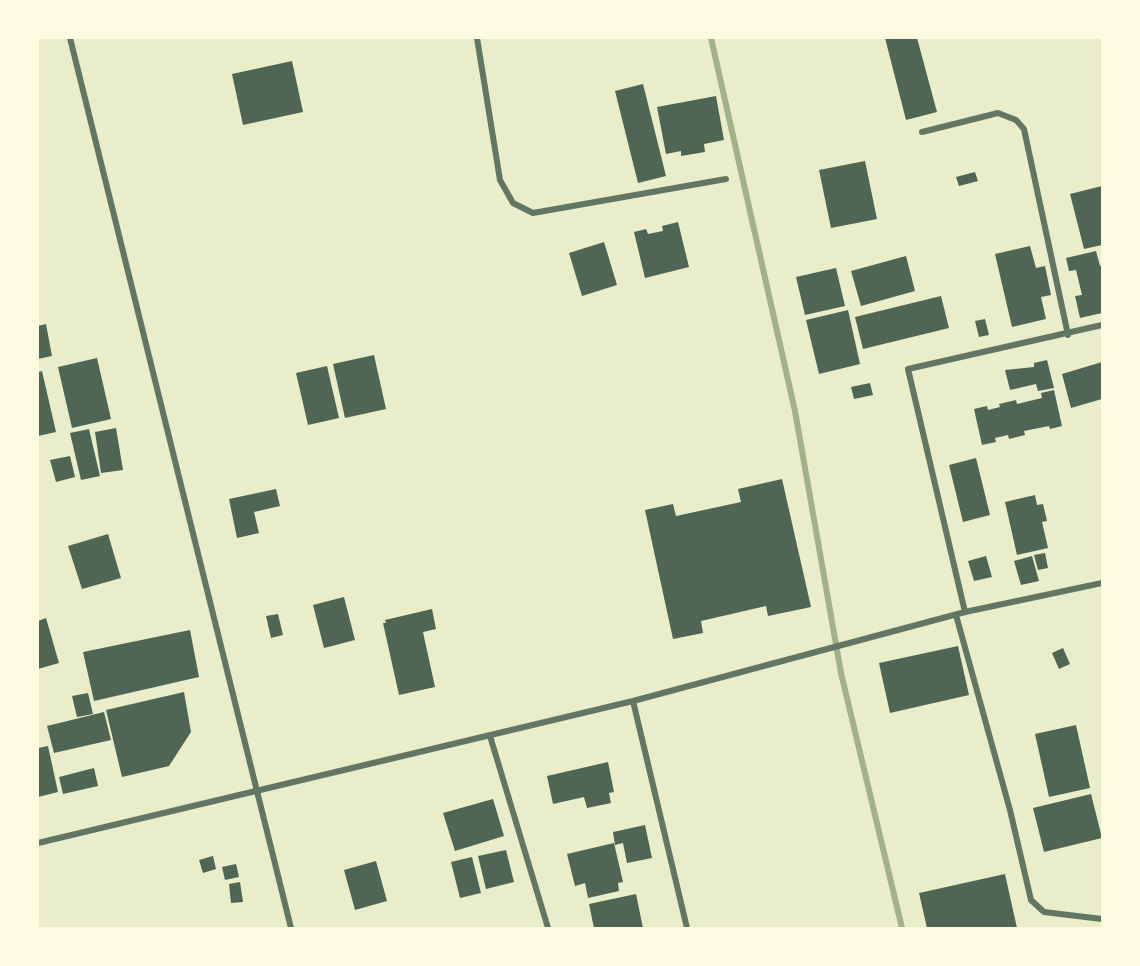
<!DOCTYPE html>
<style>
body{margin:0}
#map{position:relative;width:1140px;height:966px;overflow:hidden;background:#e9edc9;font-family:Karla,sans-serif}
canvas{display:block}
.frame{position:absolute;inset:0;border:39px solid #fefae0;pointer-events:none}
</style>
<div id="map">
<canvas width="1140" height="966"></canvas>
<div class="frame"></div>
</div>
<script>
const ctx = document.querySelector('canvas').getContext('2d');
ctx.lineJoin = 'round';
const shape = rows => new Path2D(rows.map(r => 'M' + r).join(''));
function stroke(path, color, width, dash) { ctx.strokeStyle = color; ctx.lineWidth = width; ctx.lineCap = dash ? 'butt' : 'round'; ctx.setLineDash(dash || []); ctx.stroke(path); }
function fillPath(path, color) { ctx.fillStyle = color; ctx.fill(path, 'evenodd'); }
stroke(shape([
 [711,38,795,411,841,673,902,928]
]), '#a3b18a', 6);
fillPath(shape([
 [885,38,917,38,937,112,906,120],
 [292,61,303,112,243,125,232,74],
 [643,84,666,176,638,183,615,91],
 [716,96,724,140,704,144,705,152,681,156,681,151,666,154,657,107],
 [865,161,877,219,831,228,819,170],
 [975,172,978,181,959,186,956,177],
 [1102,186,1102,245,1084,249,1070,194],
 [678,222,689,267,645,278,634,232,646,229,648,234,663,231,662,226],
 [604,242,617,285,582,296,569,253],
 [1030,246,1036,268,1045,266,1051,295,1041,297,1046,319,1012,327,995,254],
 [1096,251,1100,266,1102,265,1102,313,1080,318,1075,296,1082,295,1076,270,1069,271,1066,258],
 [906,256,915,291,861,306,851,271],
 [836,268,845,306,805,315,796,277],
 [941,296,949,328,863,349,855,317],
 [848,310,860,364,819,374,806,320],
 [985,319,989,335,979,337,975,321],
 [46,324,52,356,38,359,38,326],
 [374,355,386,409,345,418,333,364],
 [97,358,111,419,72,428,58,367],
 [1047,360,1054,388,1038,391,1036,384,1010,390,1005,370,1034,367,1034,363],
 [1102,362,1102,399,1071,408,1062,374],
 [327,366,339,418,308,425,296,373],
 [42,371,56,432,38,436,38,372],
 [870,383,873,395,854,399,851,387],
 [1054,390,1062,426,1050,429,1049,426,1024,431,1025,435,1009,439,1008,435,995,438,996,442,982,445,974,409,987,406,988,410,1000,407,999,404,1016,400,1017,404,1042,398,1041,393],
 [116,428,123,470,101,473,95,432],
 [89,429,100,476,81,480,70,433],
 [70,456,75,477,56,482,50,460],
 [976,458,990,515,963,522,949,465],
 [782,479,811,607,768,616,766,606,701,621,703,633,673,639,645,510,673,504,676,516,741,502,738,489],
 [276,489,280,506,254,512,259,533,237,538,229,499],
 [1035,495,1037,505,1043,504,1047,521,1042,522,1048,548,1017,555,1005,502],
 [108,534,121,578,82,589,68,546],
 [1045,553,1048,568,1038,570,1034,555],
 [986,556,992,577,974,581,968,561],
 [1032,556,1039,581,1021,585,1014,561],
 [344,597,355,640,324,648,313,605],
 [432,609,436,629,423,632,435,687,399,695,383,623,386,623,385,620],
 [278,614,283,635,271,638,266,616],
 [46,618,59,663,38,669,38,621],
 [190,630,199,677,94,701,83,652],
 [958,646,969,695,890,713,879,663],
 [1063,648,1070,664,1059,669,1052,653],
 [184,692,191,732,169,766,122,777,106,710],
 [88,693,93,714,77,717,72,696],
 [104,712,111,740,54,753,47,726],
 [1076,725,1090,788,1049,797,1035,734],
 [48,746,58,792,38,797,38,748],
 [608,762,614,792,609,793,611,803,587,808,584,797,553,804,547,776],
 [94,768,98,786,63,794,59,777],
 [1091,794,1102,838,1044,852,1033,808],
 [493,799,504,836,455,851,443,813],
 [645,825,652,858,627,863,623,843,615,845,613,832],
 [614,843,623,882,618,883,619,891,588,898,585,883,575,886,567,854],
 [506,850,514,882,486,889,478,856],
 [213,856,216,869,203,873,199,860],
 [472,857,481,893,460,898,451,862],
 [376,861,387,901,355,910,344,870],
 [236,864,239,877,225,880,222,867],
 [1005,874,1017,928,927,928,919,893],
 [240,882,243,902,231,903,229,884],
 [636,894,643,928,594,928,589,904]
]), '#4f6655');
stroke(shape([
 [70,38,291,928],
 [477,38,500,180,513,203,533,213,726,179],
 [922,132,998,113,1016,120,1024,129,1068,335],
 [965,612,908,369,1102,325],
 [956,615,1010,810,1031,900,1044,912,1102,919],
 [633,701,687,928],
 [490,736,548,928],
 [38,843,633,701,965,612,1102,583]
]), '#617663', 6);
</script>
